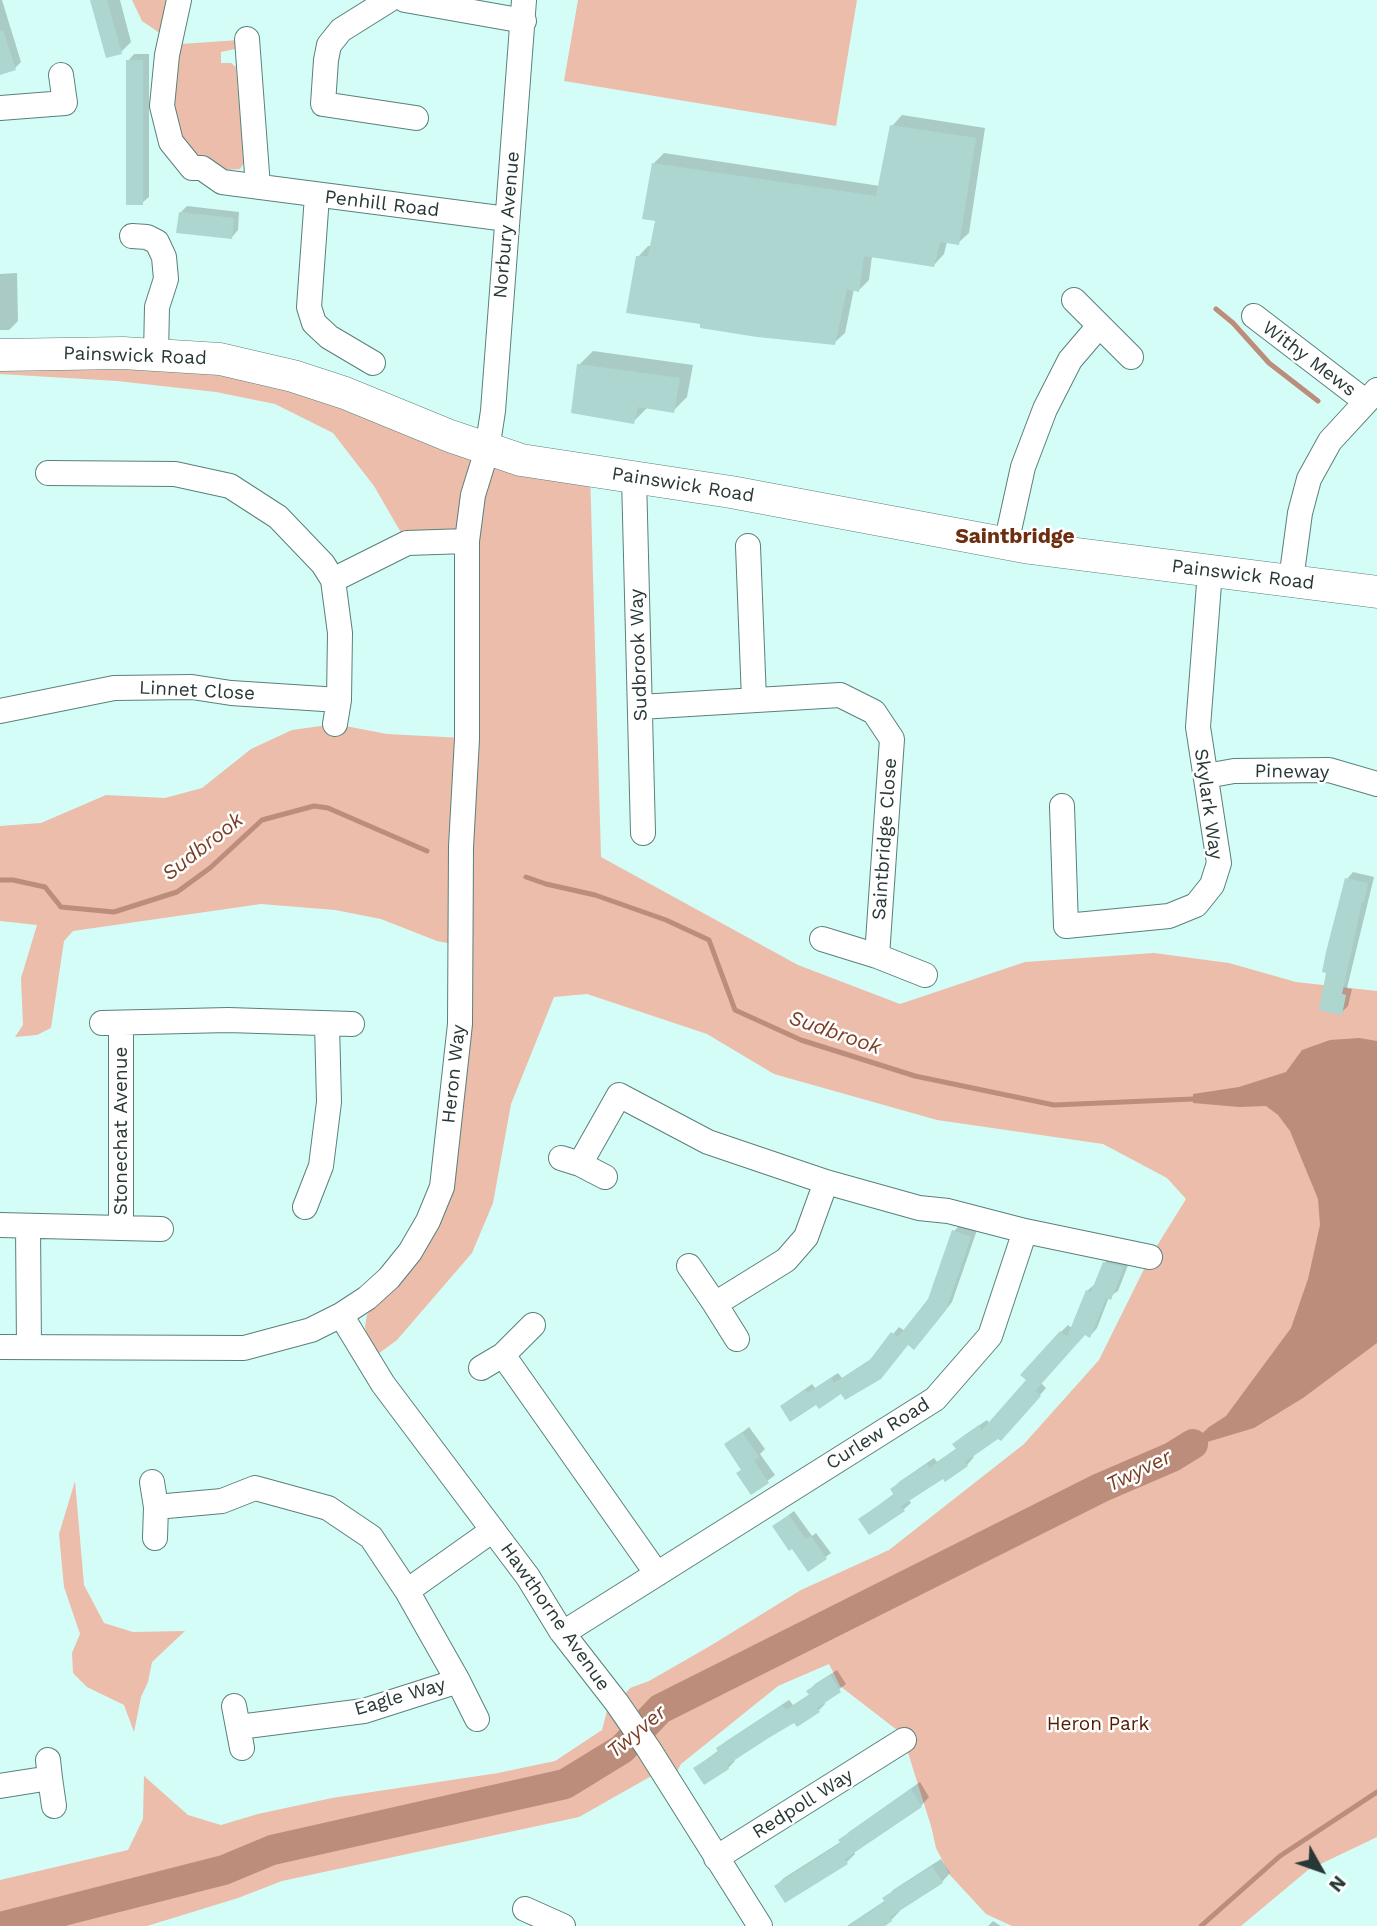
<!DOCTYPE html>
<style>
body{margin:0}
#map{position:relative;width:1377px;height:1926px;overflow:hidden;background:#d4fdf7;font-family:"Work Sans",sans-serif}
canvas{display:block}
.north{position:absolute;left:1286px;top:1835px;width:70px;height:70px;-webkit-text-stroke:5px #fff;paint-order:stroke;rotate:130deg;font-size:19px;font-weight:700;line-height:28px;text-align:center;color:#283836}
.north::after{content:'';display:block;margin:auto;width:24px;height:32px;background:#283836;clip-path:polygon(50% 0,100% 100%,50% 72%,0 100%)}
</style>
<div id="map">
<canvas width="1377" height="1926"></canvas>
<div class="north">N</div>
</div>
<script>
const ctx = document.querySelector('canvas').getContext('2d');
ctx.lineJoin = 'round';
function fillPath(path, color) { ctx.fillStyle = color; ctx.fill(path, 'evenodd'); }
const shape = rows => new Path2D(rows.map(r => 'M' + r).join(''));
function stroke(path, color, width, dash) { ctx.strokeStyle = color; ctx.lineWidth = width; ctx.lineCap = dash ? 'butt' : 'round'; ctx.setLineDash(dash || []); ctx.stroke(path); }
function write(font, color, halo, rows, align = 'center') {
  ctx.font = font + ' "Work Sans",sans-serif'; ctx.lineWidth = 5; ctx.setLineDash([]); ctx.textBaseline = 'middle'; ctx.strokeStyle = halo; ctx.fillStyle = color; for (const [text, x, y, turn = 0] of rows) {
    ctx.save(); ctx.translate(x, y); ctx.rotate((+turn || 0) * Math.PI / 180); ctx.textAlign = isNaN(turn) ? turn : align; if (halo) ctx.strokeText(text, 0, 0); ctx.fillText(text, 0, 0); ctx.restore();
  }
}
fillPath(shape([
 [132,0,179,0,170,40,142,21],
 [578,0,857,0,836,126,564,81],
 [239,40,235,49,221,52,221,63,231,63,236,67,244,163,240,169,225,170,193,153,171,124,170,116,181,44],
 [0,355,194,356,590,470,601,857,798,965,900,1004,1025,962,1154,953,1229,963,1296,982,1377,991,1377,1837,1308,1870,1241,1926,1012,1926,986,1914,950,1875,936,1848,931,1826,904,1740,897,1730,840,1686,829,1664,778,1686,681,1764,671,1783,662,1770,579,1817,282,1881,238,1898,147,1926,0,1926,0,1880,128,1850,143,1819,144,1776,188,1815,221,1825,258,1814,332,1798,498,1773,555,1761,602,1730,611,1695,617,1703,630,1688,649,1681,710,1646,801,1590,889,1550,1024,1444,1099,1360,1150,1257,1186,1199,1167,1178,1103,1144,937,1120,774,1074,707,1034,587,994,554,997,511,1104,493,1203,472,1253,397,1340,378,1354,367,1338,365,1326,367,1315,439,1226,459,945,437,941,381,919,335,910,261,904,73,931,64,941,51,1028,37,1035,15,1037,23,1025,21,978,37,925,0,921,0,826,41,823,106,795,165,798,202,788,251,749,292,730,335,724,387,734,463,738,467,542,407,543,374,486,333,433,275,404,216,392,117,381,0,374],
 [75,1481,84,1585,104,1623,133,1632,185,1631,152,1662,148,1682,141,1697,134,1732,124,1705,87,1687,73,1673,72,1653,80,1634,64,1587,59,1534]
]), '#ecbdaa');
fillPath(shape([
 [1359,1038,1377,1041,1377,1343,1303,1398,1254,1428,1194,1446,1192,1443,1209,1427,1226,1416,1291,1328,1308,1279,1320,1225,1318,1199,1290,1131,1278,1115,1266,1106,1239,1107,1193,1103,1193,1094,1239,1087,1286,1072,1302,1050,1330,1040]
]), '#bc8d7b');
fillPath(shape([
 [0,0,2,0,21,62,15,68,0,69],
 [92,0,120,0,131,42,121,52],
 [134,54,149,54,149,197,142,203,128,61],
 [902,115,985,128,969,233,958,243,947,242,944,254,934,265,872,256,869,280,859,290,854,289,845,333,834,343,702,323,638,257,648,246,652,246,657,219,654,163,664,153,880,186,892,126],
 [187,206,239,212,238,230,232,237,181,212],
 [17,273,18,321,9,330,0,330,0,274],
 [593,351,693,365,687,397,673,411,648,407,633,422,579,365],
 [1353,872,1374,877,1347,988,1352,989,1348,1006,1341,1013,1328,972,1347,879],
 [960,1225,977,1230,952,1302,921,1341,908,1343,842,1392,816,1403,782,1406,812,1384,815,1388,838,1373,842,1378,874,1357,899,1327,905,1331,930,1300,954,1231],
 [1112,1256,1130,1260,1118,1291,1109,1297,1097,1328,1090,1336,1085,1334,1041,1383,1046,1388,1008,1432,972,1455,974,1457,967,1465,943,1476,908,1499,911,1503,903,1510,860,1519,895,1493,892,1489,899,1482,934,1458,937,1462,957,1448,962,1437,987,1420,990,1424,1028,1380,1061,1332,1068,1325,1073,1329,1087,1291,1095,1284,1104,1263],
 [749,1427,765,1449,760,1454,775,1475,752,1493,743,1469,726,1445],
 [794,1511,812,1536,816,1533,831,1553,809,1569,779,1522],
 [837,1670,846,1684,824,1701,825,1704,819,1710,797,1725,794,1721,733,1759,735,1761,728,1768,695,1768,719,1750,718,1749,725,1742,789,1700,793,1705,810,1694,809,1691,815,1684],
 [920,1782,929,1797,921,1806,854,1852,855,1854,847,1862,785,1901,776,1886,784,1878,842,1841,849,1832],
 [941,1859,950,1873,942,1882,899,1910,900,1911,891,1920,882,1926,847,1926,886,1900,893,1890],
 [993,1921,1001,1926,988,1926]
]), '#0003');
stroke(shape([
 [1216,309,1233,323,1269,363,1318,401],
 [526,877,546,884,595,895,666,920,709,940,735,1010,801,1040,915,1076,1054,1105,1193,1099],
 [0,880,13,880,45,887,61,907,114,912,177,892,210,868,262,820,314,806,328,808,427,851],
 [1201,1926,1280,1856,1377,1792]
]), '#bc8d7b', 5);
stroke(shape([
 [4,1926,224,1870,272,1850,565,1784,622,1749,660,1709,1100,1488,1172,1457,1193,1444]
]), '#bc8d7b', 30);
fillPath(shape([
 [90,0,107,0,122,54,106,58],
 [3,30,16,70,0,75,0,31],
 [126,60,143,60,143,205,126,205],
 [890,125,976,138,959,245,940,242,934,267,864,256,859,292,847,289,835,345,757,337,700,328,700,324,626,313,636,256,648,256,655,221,642,219,652,163,876,196],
 [179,212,234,218,232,239,176,233],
 [577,364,680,378,674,413,638,407,634,424,571,413],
 [1345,878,1368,883,1364,902,1362,902,1342,994,1346,995,1342,1015,1319,1010,1326,973,1322,972,1326,952],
 [952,1230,971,1237,946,1310,914,1350,908,1345,881,1379,845,1400,841,1394,819,1409,816,1405,790,1422,780,1406,805,1389,808,1393,831,1378,834,1383,869,1361,891,1332,898,1337,928,1299],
 [1103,1262,1124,1267,1111,1300,1106,1298,1090,1338,1085,1335,1035,1391,1041,1396,1001,1441,998,1439,965,1462,968,1466,945,1482,943,1479,901,1506,905,1511,869,1535,858,1519,894,1495,890,1489,927,1464,930,1468,956,1449,952,1444,979,1425,982,1430,1026,1380,1020,1375,1060,1331,1067,1337,1086,1290,1091,1292],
 [742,1432,759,1457,754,1461,769,1483,751,1495,736,1473,741,1470,724,1444],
 [789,1515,806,1539,811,1536,827,1559,808,1572,792,1549,789,1551,772,1526],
 [830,1675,841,1692,817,1708,820,1712,797,1727,794,1723,767,1739,727,1765,729,1769,704,1785,693,1768,718,1752,716,1748,782,1705,786,1710,809,1695,806,1691],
 [911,1789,922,1807,845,1859,848,1864,785,1903,774,1886,841,1843,838,1840],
 [932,1866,943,1883,890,1917,892,1921,885,1926,849,1926,885,1902,882,1898]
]), '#aed6d0');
const minor = shape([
 [179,0,167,55,162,106,171,142,192,168,202,168,222,182,507,219],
 [389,0,341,30,329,45,326,60,323,104,416,118],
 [405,0,524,21],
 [247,39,258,187],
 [0,108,65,103,61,75],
 [317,196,309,307,314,323,329,337,373,363],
 [132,236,147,237,157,242,164,257,166,279,157,307,156,354],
 [1074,300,1131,357],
 [1254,316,1365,401],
 [634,477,643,833],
 [1006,544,1023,467,1045,409,1070,360,1099,326],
 [748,546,754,700],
 [333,580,407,543,467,541],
 [1291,580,1300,513,1309,479,1330,441,1377,390],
 [640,707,840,695,874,712,892,739,877,956],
 [0,711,114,688,192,687,231,693,339,700,340,633,333,580,323,564,278,517,230,486,175,474,48,473],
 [335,724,339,700],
 [1206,776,1234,771,1329,770,1377,784],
 [1062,806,1066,926,1169,916,1196,905,1212,885,1219,863,1198,727,1210,571],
 [822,939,877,956,925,975],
 [102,1023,228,1020,352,1024],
 [561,1158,580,1164,619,1095,708,1142,826,1182,919,1208,948,1211,1025,1231,1150,1257],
 [580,1164,605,1177],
 [305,1207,321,1166,329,1102,327,1024],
 [0,1225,121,1228,121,1024],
 [28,1227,29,1347],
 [121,1228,161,1229],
 [689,1266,715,1304],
 [341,1315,383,1384,528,1577,561,1631,617,1703,648,1748,760,1926],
 [533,1325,503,1355,657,1574],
 [737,1339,715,1304,786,1260,806,1237,826,1182],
 [0,1347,244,1348,311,1330,341,1315,367,1298,389,1278,410,1252,428,1221,442,1187,460,1024,461,847,467,739,467,541,473,495,487,450,493,411,524,0],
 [481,1368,503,1355],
 [152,1482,156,1507],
 [155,1538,156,1507,222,1501,255,1488,328,1508,371,1537,407,1591],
 [561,1631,571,1628,935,1399,990,1336,1025,1231],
 [458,1681,477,1719],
 [234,1706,242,1748],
 [239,1727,364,1711,458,1681,407,1591,493,1530],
 [50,1778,54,1806],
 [0,1786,50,1778,48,1760],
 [716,1858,904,1740],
 [525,1909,563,1926]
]);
const major = shape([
 [0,355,123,353,220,359,293,376,345,393,450,436,521,460,731,492,1030,548,1377,592]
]);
stroke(minor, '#5a807a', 26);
stroke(major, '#5a807a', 33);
stroke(minor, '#fff', 24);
stroke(major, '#fff', 32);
write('19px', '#283836', '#fff', [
 ["Penhill Road",382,204,7],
 ["Norbury Avenue",507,225,-85],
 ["Painswick Road",135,356,2],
 ["Withy Mews",1309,359,37],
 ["Painswick Road",683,485,9],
 ["Painswick Road",1243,575,7],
 ["Sudbrook Way",639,655,-92],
 ["Linnet Close",197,691,3],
 ["Pineway",1292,772,1],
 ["Skylark Way",1208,804,82],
 ["Saintbridge Close",885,839,-86],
 ["Heron Way",454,1074,-84],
 ["Stonechat Avenue",121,1131,-90],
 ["Curlew Road",878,1434,-32],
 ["Hawthorne Avenue",555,1617,55],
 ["Eagle Way",400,1697,-16],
 ["Redpoll Way",803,1804,-32]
]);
write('19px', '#531a00', '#fff', [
 ["Heron Park",1098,1724]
]);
write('bold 21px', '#6e2e10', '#fff', [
 ["Saintbridge",1015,537]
]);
write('italic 21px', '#7c3e25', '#fff', [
 ["Sudbrook",203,847,-38],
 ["Sudbrook",835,1033,19],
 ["Twyver",1139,1471,-26],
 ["Twyver",637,1732,-40]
]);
</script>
